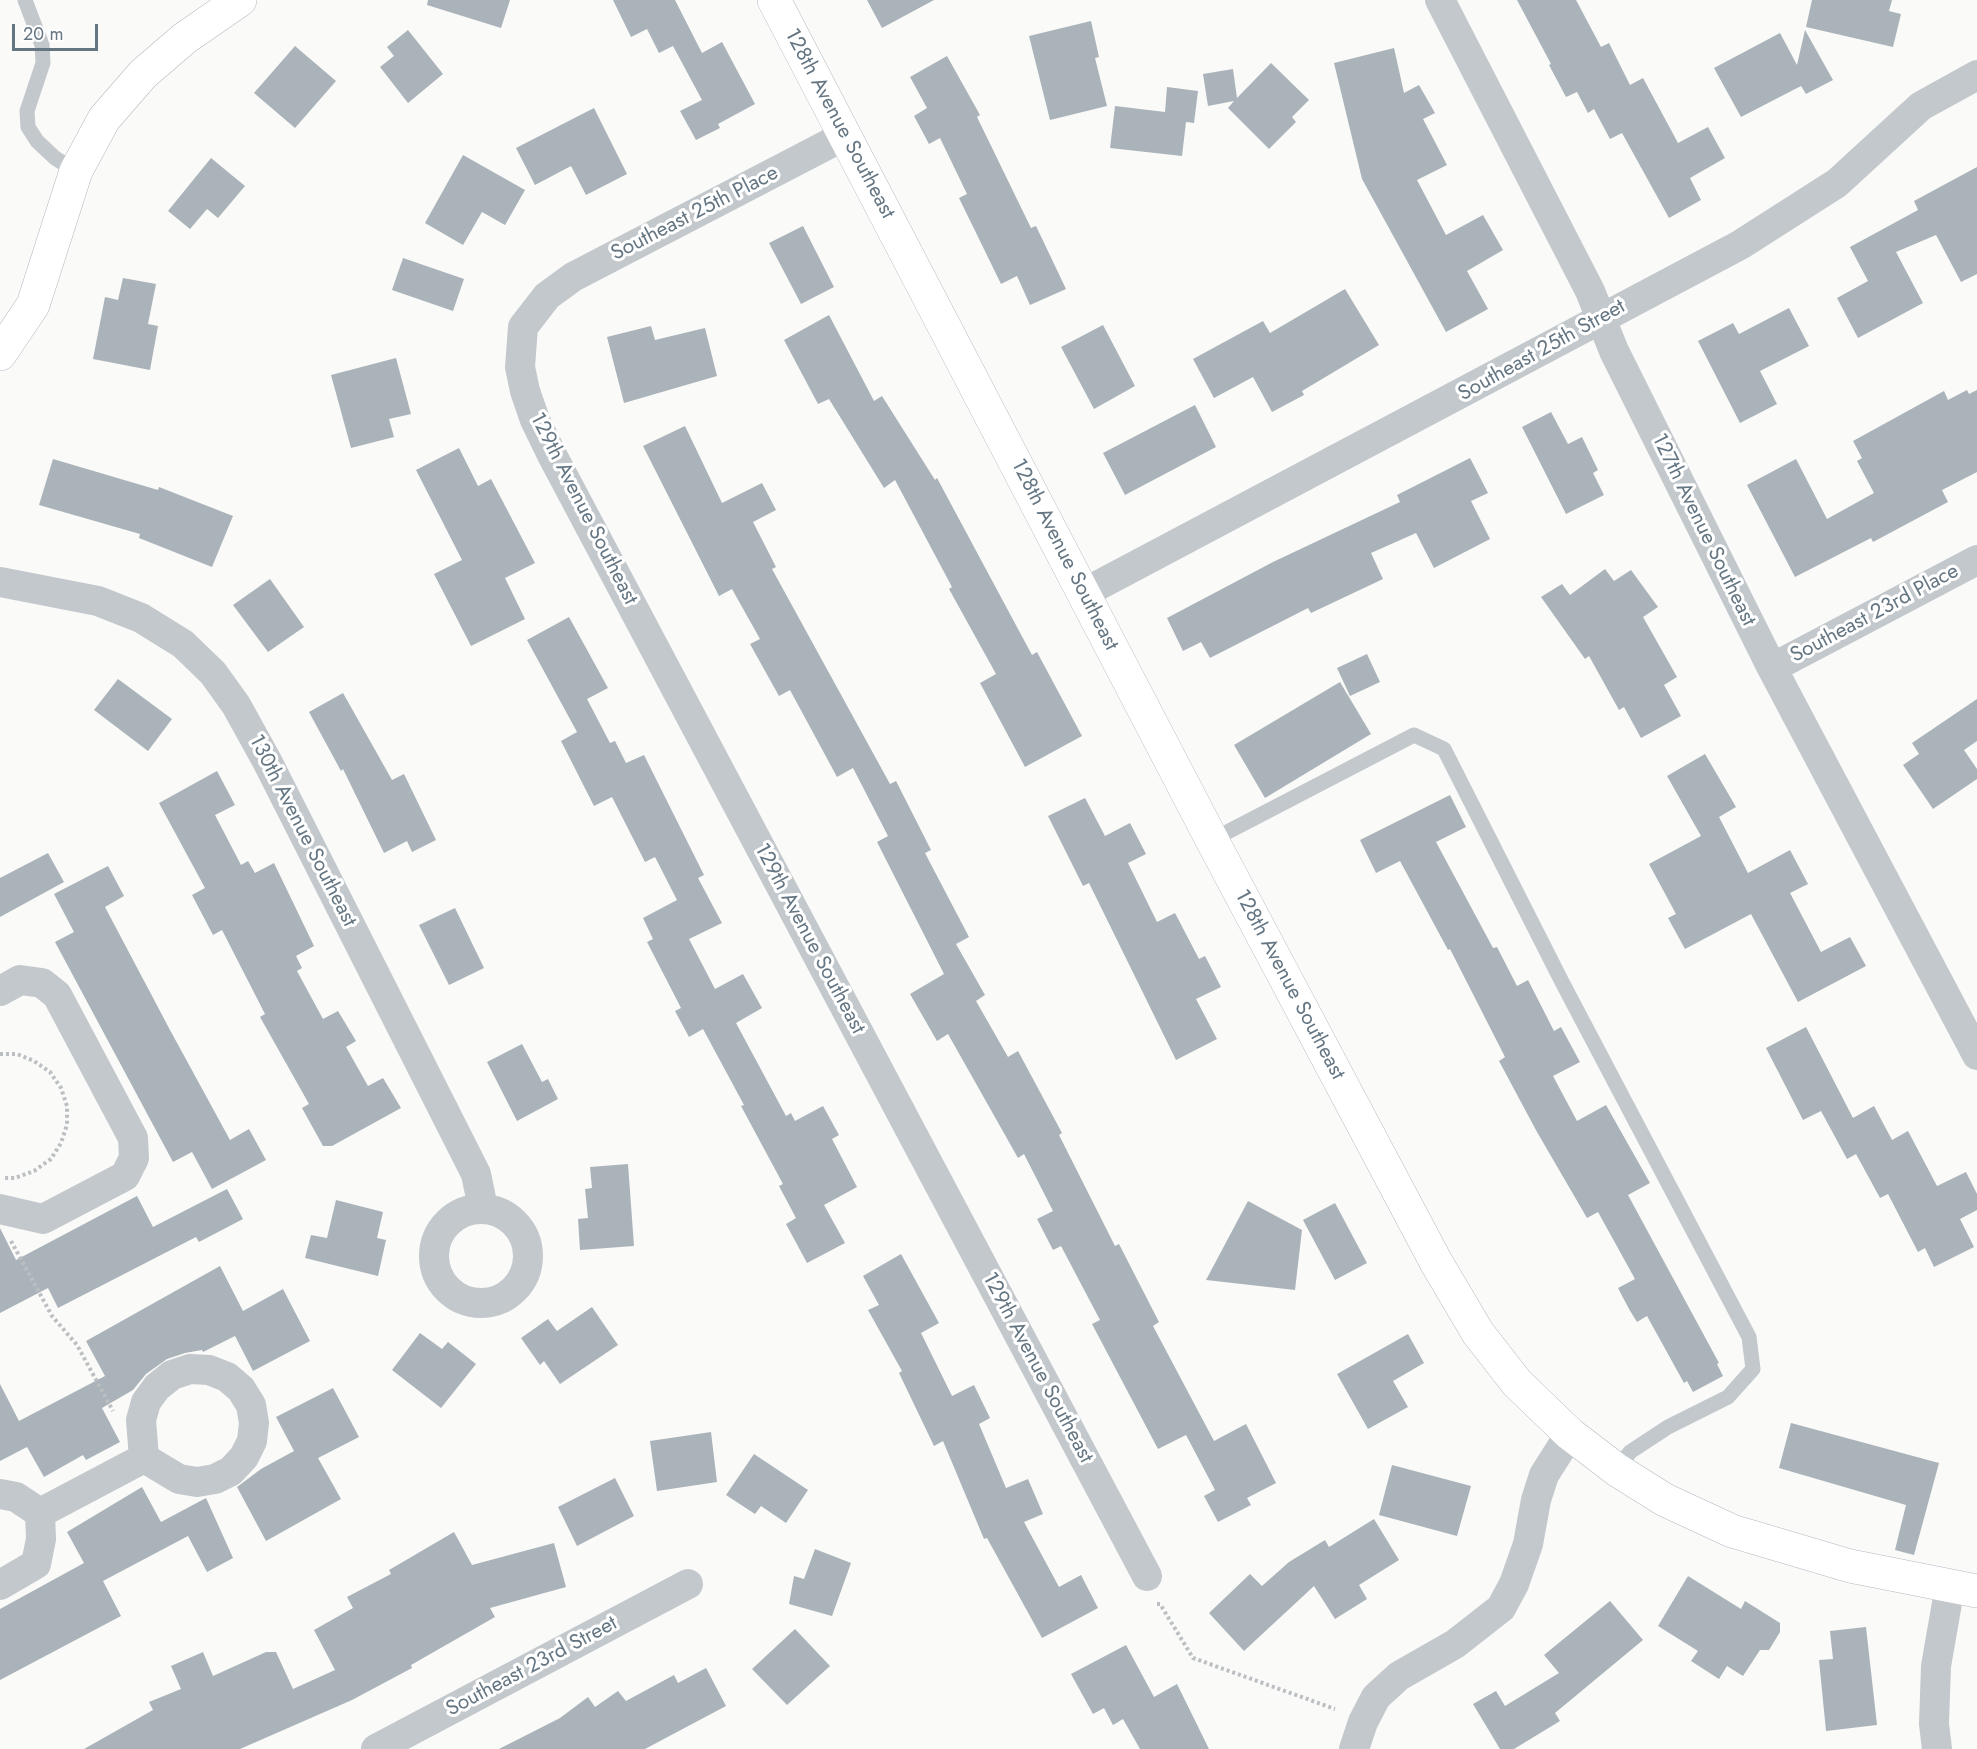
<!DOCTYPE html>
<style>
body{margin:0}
#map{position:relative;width:1977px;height:1749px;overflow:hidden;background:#fafaf8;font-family:Jost,sans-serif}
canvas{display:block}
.scale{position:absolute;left:12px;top:24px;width:86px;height:27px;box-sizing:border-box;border:3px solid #657683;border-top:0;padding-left:8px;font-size:18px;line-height:21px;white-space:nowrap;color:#657683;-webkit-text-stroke:4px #fff;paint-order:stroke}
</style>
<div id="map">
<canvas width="1977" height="1749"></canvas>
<div class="scale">20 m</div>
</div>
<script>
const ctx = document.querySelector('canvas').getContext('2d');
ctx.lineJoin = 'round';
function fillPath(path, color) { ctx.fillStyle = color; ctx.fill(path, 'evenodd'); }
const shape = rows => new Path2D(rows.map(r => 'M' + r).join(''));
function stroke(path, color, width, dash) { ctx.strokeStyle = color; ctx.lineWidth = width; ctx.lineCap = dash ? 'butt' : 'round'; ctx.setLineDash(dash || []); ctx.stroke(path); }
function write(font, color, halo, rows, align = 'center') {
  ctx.font = font + ' Jost,sans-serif'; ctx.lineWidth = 6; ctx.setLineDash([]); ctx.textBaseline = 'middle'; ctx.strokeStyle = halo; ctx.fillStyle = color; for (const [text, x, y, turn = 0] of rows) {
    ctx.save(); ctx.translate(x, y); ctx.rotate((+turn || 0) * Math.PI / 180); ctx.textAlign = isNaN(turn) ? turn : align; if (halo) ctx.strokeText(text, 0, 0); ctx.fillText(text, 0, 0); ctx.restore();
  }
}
fillPath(shape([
 [428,0,510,0,501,28,427,5],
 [613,0,675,0,702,53,722,42,755,104,718,124,720,128,696,140,680,111,702,100,673,46,659,53,647,29,631,37],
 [867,0,934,0,882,28],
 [1517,0,1576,0,1601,47,1609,43,1630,85,1643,78,1678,143,1708,127,1725,158,1690,178,1701,200,1669,218,1622,133,1610,139,1594,109,1588,113,1577,92,1566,97,1549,65,1551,64],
 [1812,0,1892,0,1889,11,1901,14,1893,47,1806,27],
 [1091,21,1099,57,1095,58,1107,106,1050,120,1029,36],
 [408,30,443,74,408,103,380,67,394,56,387,47],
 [1805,30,1833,80,1806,94,1801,86,1741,117,1714,68,1780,33,1797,65],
 [295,46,336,81,295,128,254,93],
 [1394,48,1404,93,1419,85,1435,113,1423,119,1447,165,1417,180,1446,235,1483,215,1503,250,1467,271,1488,309,1446,332,1362,179,1334,63],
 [947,56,980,115,977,117,1031,228,1036,226,1066,289,1030,305,1017,276,1001,284,959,198,967,194,940,138,929,144,914,116,927,108,910,77],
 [1271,63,1309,100,1292,117,1296,122,1269,149,1228,108,1234,101,1208,106,1203,74,1233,69,1237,98],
 [1167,87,1198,91,1194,123,1186,122,1182,156,1110,148,1115,106,1165,112],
 [594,108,627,174,586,195,571,166,535,185,516,148],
 [463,155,525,190,505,225,482,212,463,245,425,223],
 [211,158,245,186,218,218,207,209,190,229,168,211],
 [1977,167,1977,274,1961,282,1936,235,1896,252,1923,303,1858,338,1837,298,1868,281,1850,247,1918,210,1914,201],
 [803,226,834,287,801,304,769,243],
 [403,258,464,279,453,311,392,290],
 [123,278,156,284,148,324,158,326,150,370,93,359,105,297,118,300],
 [1345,289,1379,345,1302,391,1304,395,1272,412,1253,377,1214,398,1193,359,1263,321,1270,333],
 [1789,308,1809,346,1760,371,1777,404,1740,423,1698,341,1733,323,1739,334],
 [829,315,874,401,882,396,935,480,937,478,1032,655,1037,652,1082,736,1025,767,980,683,996,674,949,589,952,587,895,480,884,488,829,399,818,404,784,340],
 [1103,325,1135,386,1094,409,1061,347],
 [651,326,655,340,705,328,717,376,624,403,607,337],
 [396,358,411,414,389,419,394,437,351,448,331,375],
 [1967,390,1969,394,1977,390,1977,472,1942,490,1948,502,1873,542,1871,538,1795,577,1747,485,1796,459,1827,519,1874,493,1857,461,1862,458,1853,441,1944,391,1948,400],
 [1195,405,1216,447,1125,495,1103,453],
 [1551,412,1568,444,1582,437,1598,470,1593,473,1604,495,1566,514,1522,427],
 [685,426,722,503,762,483,776,510,753,522,776,567,772,569,890,784,896,781,931,850,925,853,969,937,956,944,985,995,976,1001,1008,1057,1018,1051,1062,1133,1059,1135,1115,1246,1119,1244,1159,1322,1153,1326,1214,1441,1246,1424,1276,1483,1247,1498,1251,1505,1218,1522,1204,1496,1215,1490,1186,1435,1158,1449,1092,1324,1100,1320,1061,1246,1053,1250,1037,1219,1053,1211,1024,1154,1018,1158,948,1034,937,1041,910,994,944,974,877,842,888,836,853,768,837,777,790,690,779,696,750,644,760,639,732,589,719,596,643,446],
 [459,448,478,486,491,479,535,563,505,578,525,619,471,646,434,574,462,560,416,470],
 [1470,458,1488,493,1471,501,1490,539,1434,568,1416,533,1371,553,1383,579,1311,613,1308,608,1210,658,1201,642,1183,651,1167,618,1273,562,1400,502,1397,495],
 [53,459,158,490,159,487,233,516,212,567,139,538,140,534,39,505],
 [1605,569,1614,581,1631,570,1658,607,1643,617,1677,677,1664,685,1681,716,1641,738,1624,707,1619,710,1589,656,1585,659,1541,597,1562,584,1570,595],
 [270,579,304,627,268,652,233,605],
 [569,617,608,688,587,699,610,743,615,741,626,763,644,755,704,875,698,878,722,923,689,939,715,989,743,974,762,1008,736,1023,786,1116,791,1113,795,1121,823,1106,839,1135,832,1139,857,1187,824,1205,845,1243,807,1263,786,1224,796,1218,779,1186,783,1184,741,1106,744,1105,703,1029,689,1037,675,1011,681,1008,647,942,653,939,643,918,677,900,655,857,645,862,612,797,594,806,561,741,577,732,527,640],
 [1367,654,1380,682,1350,696,1337,668],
 [118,679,172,719,148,751,94,710],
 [1340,682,1371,734,1265,798,1234,745],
 [343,693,392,780,404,774,436,840,412,852,407,841,384,853,343,769,341,771,309,712],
 [1977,699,1977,741,1964,750,1977,769,1977,779,1933,809,1903,765,1919,754,1912,743],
 [1705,754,1736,807,1719,817,1748,873,1790,850,1808,884,1790,893,1821,952,1850,937,1866,966,1798,1002,1751,914,1685,949,1668,918,1676,914,1649,864,1701,836,1667,776],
 [217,771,235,805,215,815,241,865,248,861,255,873,274,863,314,946,296,956,302,968,297,971,323,1019,338,1011,356,1041,346,1047,368,1086,383,1078,401,1108,332,1146,323,1146,302,1108,309,1104,260,1017,265,1014,222,930,213,935,192,895,205,888,159,803],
 [1450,795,1466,827,1436,842,1493,948,1497,947,1517,986,1528,980,1554,1031,1561,1027,1580,1062,1553,1076,1577,1121,1606,1105,1650,1183,1628,1195,1719,1363,1717,1364,1723,1376,1693,1392,1687,1381,1684,1383,1647,1316,1637,1322,1629,1309,1618,1288,1635,1279,1598,1212,1587,1218,1537,1132,1499,1061,1505,1057,1450,949,1448,950,1400,861,1376,873,1360,840],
 [1085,798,1105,836,1130,823,1146,854,1128,863,1157,922,1175,913,1199,959,1205,956,1221,987,1196,999,1217,1039,1176,1060,1089,883,1083,886,1048,816],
 [48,853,64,882,0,917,0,878],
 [108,866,124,896,105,907,170,1030,230,1140,249,1129,266,1160,212,1189,192,1152,173,1162,55,942,74,932,54,894],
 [455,908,484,968,449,985,419,925],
 [1806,1027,1853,1118,1874,1106,1892,1140,1908,1131,1937,1186,1966,1172,1977,1194,1977,1210,1960,1219,1974,1247,1934,1267,1925,1248,1918,1252,1888,1194,1880,1198,1856,1154,1847,1159,1821,1111,1803,1120,1766,1048],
 [522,1044,542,1082,548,1079,558,1099,517,1121,487,1062],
 [628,1164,634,1246,580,1250,578,1219,588,1218,585,1189,592,1188,590,1167],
 [227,1189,243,1219,199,1242,196,1237,58,1308,48,1288,0,1313,0,1228,16,1260,137,1196,153,1227],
 [336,1200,383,1212,377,1238,386,1240,378,1276,305,1258,311,1235,327,1238],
 [1248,1201,1302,1230,1295,1290,1206,1280],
 [1335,1203,1367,1263,1335,1280,1303,1220],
 [901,1254,939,1323,921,1333,952,1396,974,1385,990,1418,979,1424,1006,1488,1028,1479,1043,1514,1024,1522,1059,1587,1081,1575,1098,1608,1042,1638,987,1538,984,1539,943,1441,934,1446,899,1373,902,1371,868,1310,879,1305,863,1276],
 [220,1266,243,1311,283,1289,310,1341,253,1371,235,1336,203,1352,202,1350,185,1353,167,1359,146,1374,133,1390,102,1408,120,1442,86,1460,83,1455,44,1477,27,1447,0,1461,0,1384,19,1421,105,1376,86,1341],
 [592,1307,618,1345,560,1384,544,1361,540,1365,521,1338,548,1319,557,1331],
 [420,1333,442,1349,448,1342,476,1364,441,1408,392,1370],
 [1408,1334,1424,1363,1393,1381,1408,1407,1368,1429,1337,1374],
 [333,1388,359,1437,318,1458,341,1499,266,1541,237,1487,261,1469,294,1451,276,1417],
 [1791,1423,1939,1463,1914,1555,1895,1550,1906,1505,1779,1468],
 [711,1432,717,1482,657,1491,650,1441],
 [754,1454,808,1490,786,1523,761,1506,755,1514,726,1495],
 [1392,1465,1471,1486,1457,1536,1379,1515],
 [615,1478,634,1516,577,1546,558,1507],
 [142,1487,161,1522,206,1498,233,1558,207,1572,188,1536,103,1581,121,1616,0,1680,0,1609,84,1563,67,1532],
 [1374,1519,1399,1560,1359,1585,1367,1599,1335,1619,1314,1586,1244,1651,1209,1613,1250,1574,1262,1586,1289,1562,1325,1540,1329,1547],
 [454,1532,472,1565,554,1543,566,1587,490,1608,495,1617,411,1665,412,1668,352,1700,240,1749,84,1749,153,1710,149,1702,181,1689,171,1666,203,1652,213,1676,266,1652,276,1652,293,1689,335,1670,314,1630,353,1608,347,1597,391,1574,389,1570],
 [815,1549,851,1563,832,1616,789,1604,794,1576,804,1579],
 [1688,1576,1741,1609,1745,1601,1780,1623,1780,1632,1769,1650,1760,1650,1743,1676,1727,1666,1719,1679,1691,1661,1698,1651,1658,1626],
 [1610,1601,1643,1640,1555,1713,1560,1721,1514,1749,1500,1749,1473,1704,1496,1691,1505,1706,1559,1673,1544,1655],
 [1866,1627,1877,1725,1826,1731,1819,1660,1833,1659,1830,1631],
 [795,1629,830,1666,787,1705,752,1669],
 [1126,1645,1154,1697,1177,1684,1209,1749,1140,1749,1123,1719,1113,1725,1104,1708,1093,1714,1071,1674],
 [706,1668,726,1706,645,1749,499,1749,560,1718,588,1697,595,1707,618,1691,626,1701,674,1675,678,1683]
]), '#aab3b9');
const secondary = shape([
 [774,0,1212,840,1436,1262,1478,1333,1517,1383,1570,1434,1617,1470,1665,1500,1732,1531,1850,1566,1977,1591],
 [0,354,33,305,76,171,104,119,143,74,185,38,240,0]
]);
stroke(secondary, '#b3babf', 34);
stroke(shape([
 [0,1054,17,1054,34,1061,50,1072,61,1088,67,1106,67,1125,61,1143,51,1159,34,1171,15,1178,4,1178],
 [11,1241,52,1316,77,1345,113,1411],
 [1157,1604,1160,1604,1193,1658,1335,1709]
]), '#bbbfc2', 4, [3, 3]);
stroke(shape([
 [25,0,42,45,43,63,27,111,28,127,37,141,55,158,76,171],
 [1212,840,1414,735,1444,749,1562,982,1749,1337,1753,1369,1728,1397,1668,1427,1630,1452,1617,1470]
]), '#c3c8cc', 15);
stroke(shape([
 [1440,0,1590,291,1614,351,1772,668,1977,1055],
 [846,135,573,277,547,296,523,327,520,367,525,391,535,420,552,455,1147,1576],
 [0,582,98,601,141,618,183,644,213,673,236,705,267,761,476,1174,483,1208],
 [1084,593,1740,245,1837,183,1921,106,1977,75],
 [1772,668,1977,560],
 [0,991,20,980,42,983,57,995,133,1138,134,1158,125,1176,43,1219,0,1209],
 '434 1256a47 47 0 1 1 94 0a47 47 0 1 1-94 0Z',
 [190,1369,209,1370,227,1377,241,1389,251,1405,254,1423,252,1441,244,1457,231,1471,215,1479,197,1482,179,1479,144,1458,141,1420,146,1402,157,1387,172,1375,190,1369],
 [0,1494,16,1497,40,1513],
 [40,1513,144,1458],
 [0,1585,36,1564,41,1539,40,1513],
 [376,1749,688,1584],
 [1354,1749,1363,1722,1376,1697,1399,1676,1455,1644,1501,1608,1514,1584,1528,1544,1536,1500,1544,1475,1570,1434],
 [1937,1749,1934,1724,1936,1666,1950,1586]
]), '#c3c8cc', 30);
stroke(secondary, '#fff', 33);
write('21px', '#657683', '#fff', [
 ["128th Avenue Southeast",839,124,62],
 ["Southeast 25th Place",695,214,-27],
 ["Southeast 25th Street",1542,351,-29],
 ["129th Avenue Southeast",583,509,63],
 ["127th Avenue Southeast",1703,530,64],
 ["128th Avenue Southeast",1064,555,63],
 ["Southeast 23rd Place",1875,614,-28],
 ["130th Avenue Southeast",302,831,63],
 ["129th Avenue Southeast",809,939,62],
 ["128th Avenue Southeast",1289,985,62],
 ["129th Avenue Southeast",1037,1368,62],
 ["Southeast 23rd Street",532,1667,-28]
]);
</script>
